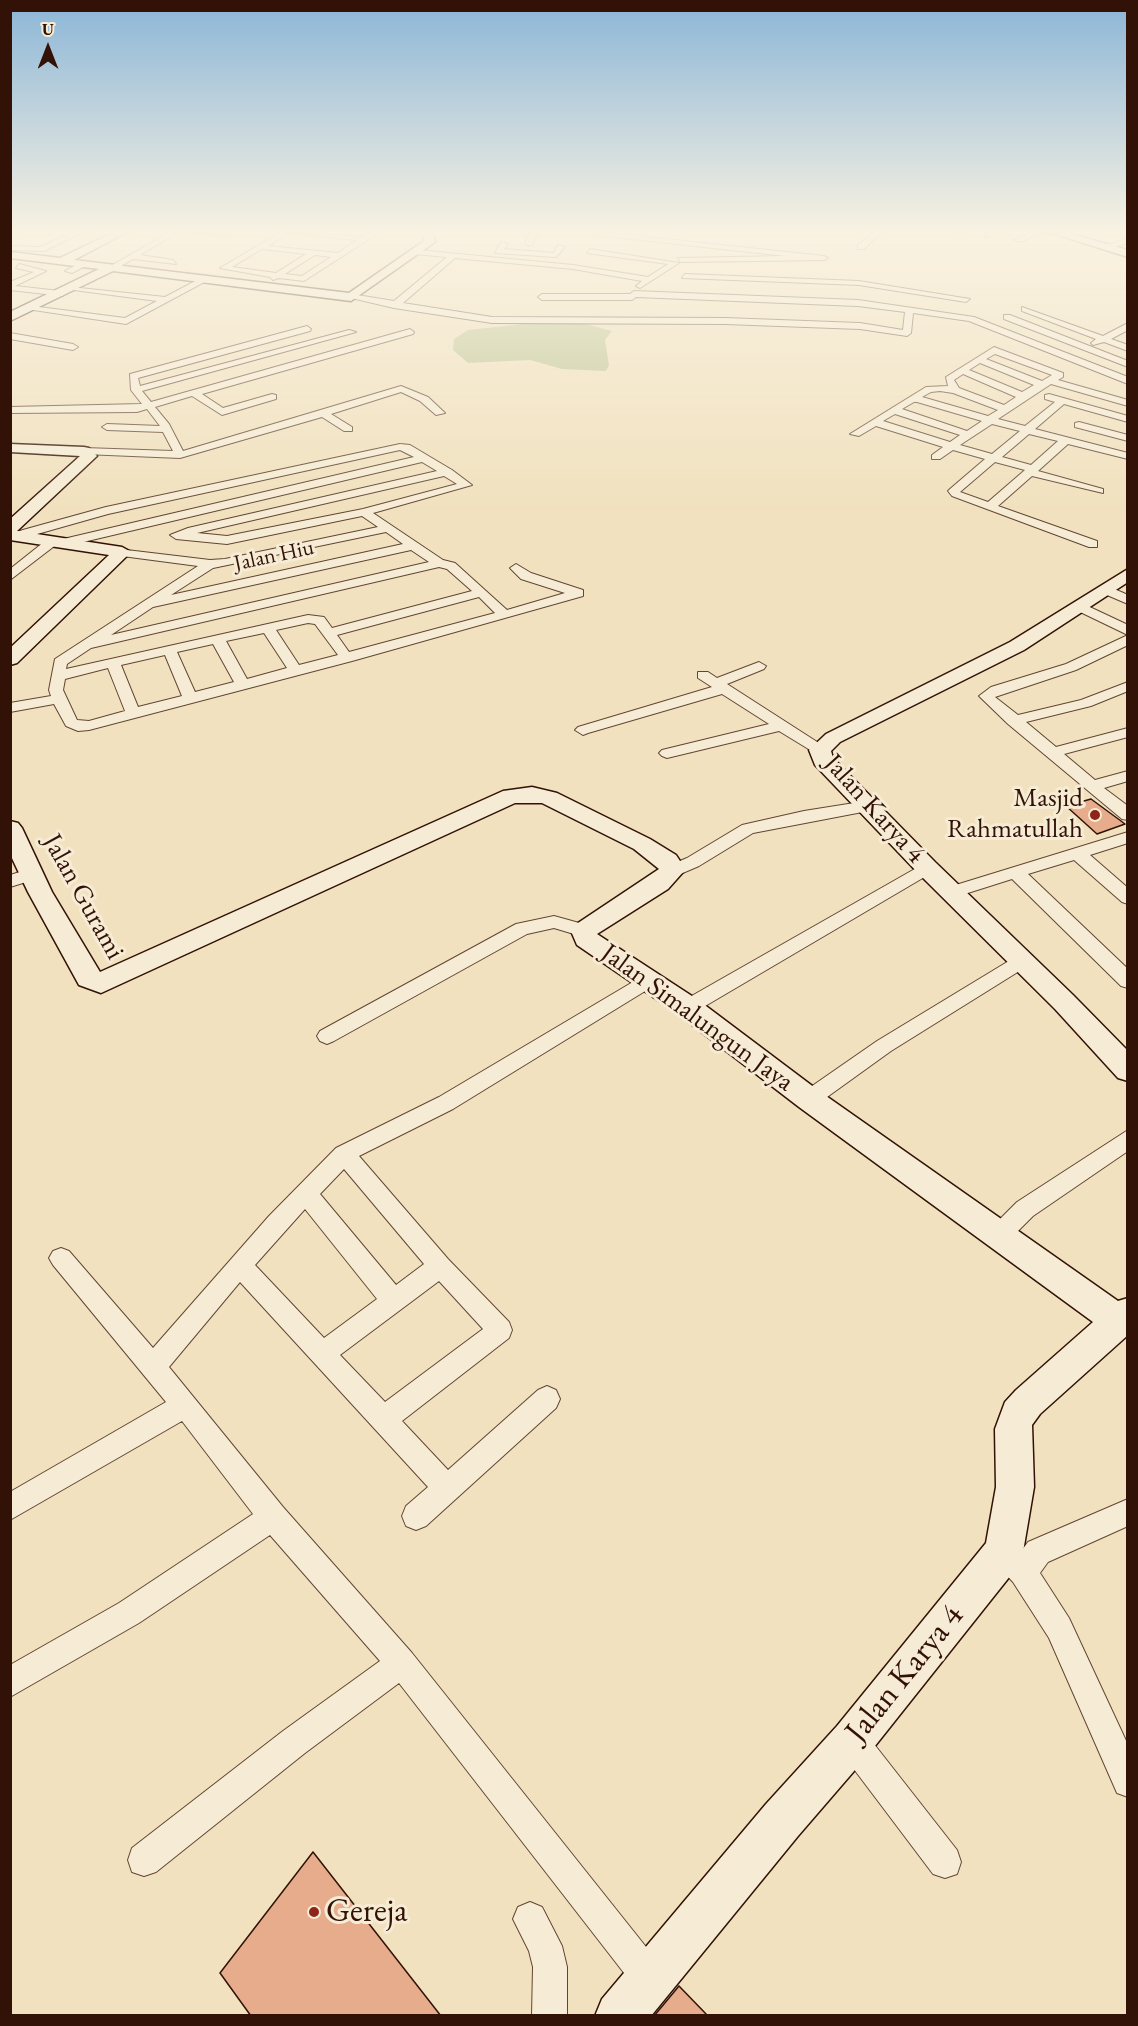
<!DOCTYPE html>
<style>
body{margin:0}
#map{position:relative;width:1138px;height:2026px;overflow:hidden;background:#f1e1be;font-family:"EB Garamond",serif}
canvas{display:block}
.frame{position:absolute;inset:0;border:12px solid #321206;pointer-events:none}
.north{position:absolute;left:18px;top:18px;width:60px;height:60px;-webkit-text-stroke:4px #f6ecd5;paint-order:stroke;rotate:0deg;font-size:16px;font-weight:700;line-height:24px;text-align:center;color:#321206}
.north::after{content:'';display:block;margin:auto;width:21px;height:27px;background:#321206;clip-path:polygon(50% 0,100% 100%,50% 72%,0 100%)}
</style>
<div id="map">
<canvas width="1138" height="2026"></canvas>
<div class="frame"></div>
<div class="north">U</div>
</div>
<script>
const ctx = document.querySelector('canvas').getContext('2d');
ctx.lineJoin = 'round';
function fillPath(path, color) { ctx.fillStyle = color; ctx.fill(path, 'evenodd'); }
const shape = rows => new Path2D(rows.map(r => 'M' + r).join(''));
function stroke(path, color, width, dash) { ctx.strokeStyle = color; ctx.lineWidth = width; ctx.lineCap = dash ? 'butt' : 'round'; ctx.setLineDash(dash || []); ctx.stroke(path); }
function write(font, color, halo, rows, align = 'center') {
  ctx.font = font + ' "EB Garamond",serif'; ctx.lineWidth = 6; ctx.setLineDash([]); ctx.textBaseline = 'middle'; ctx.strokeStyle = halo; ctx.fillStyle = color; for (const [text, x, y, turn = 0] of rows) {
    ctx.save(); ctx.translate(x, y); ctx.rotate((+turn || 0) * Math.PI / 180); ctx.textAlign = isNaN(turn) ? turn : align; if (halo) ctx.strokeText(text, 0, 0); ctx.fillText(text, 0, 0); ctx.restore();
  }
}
fillPath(shape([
 [533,323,582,323,612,331,605,340,609,365,606,371,562,369,530,360,468,363,453,350,454,339,468,330]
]), '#bac391');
const building = shape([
 [1091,799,1121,821,1125,824,1097,834,1066,806,1091,799],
 [313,1852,441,2016,251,2016,220,1973,313,1852],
 [679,1986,708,2016,654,2016,679,1986]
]);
fillPath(building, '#e6ac8c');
stroke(building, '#321206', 1.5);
const street = shape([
 [10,231,20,231,10,235,10,231],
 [75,231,85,231,44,251,10,250,13,246,40,247,75,231],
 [172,231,181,231,140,255,173,260,176,264,133,259,116,269,109,267,172,231],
 [184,231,217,231,231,234,227,236,184,231],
 [283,231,363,237,370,231,380,232,304,281,279,278,273,280,270,277,220,268,283,231],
 [289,233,357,240,338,253,268,246,289,233],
 [262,249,306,254,276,273,232,267,262,249],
 [315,255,331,257,302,276,285,274,315,255],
 [530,231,538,231,533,244,529,246,525,244,530,231],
 [591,231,824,256,828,258,824,260,681,262,678,258,786,256,594,235,591,231],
 [875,231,883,231,864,249,858,249,858,245,875,231],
 [954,231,963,231,957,234,954,231],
 [993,231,1003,231,985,238,985,234,993,231],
 [1034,231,1045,231,1021,242,1014,240,1034,231],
 [1128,238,1128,243,1105,249,1101,247,1128,238],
 [501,242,508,244,504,249,554,253,558,245,565,247,556,257,495,253,501,242],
 [590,249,679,263,640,288,636,286,642,281,573,269,455,258,403,303,492,317,725,318,860,323,903,330,905,312,858,306,636,297,632,300,542,300,538,297,542,294,630,294,634,291,858,300,974,317,1128,377,1128,384,969,321,913,313,911,333,907,336,860,329,725,324,492,323,394,308,347,297,351,294,394,301,447,257,414,254,417,250,573,265,648,277,668,264,587,253,590,249],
 [82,262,89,264,72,273,65,271,82,262],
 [19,264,46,271,15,286,60,291,63,296,10,290,10,282,34,272,16,268,19,264],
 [685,274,859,281,970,299,966,302,859,285,682,278,685,274],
 [203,277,210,279,126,324,27,309,31,306,125,318,157,301,66,289,70,287,165,297,203,277],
 [1022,307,1103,336,1128,323,1128,330,1111,339,1128,345,1128,351,1104,342,1093,345,1091,343,1096,339,1022,311,1022,307],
 [1004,315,1010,315,1128,361,1128,367,1004,319,1004,315],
 [307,326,311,329,310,331,138,378,140,386,349,330,356,332,142,391,151,402,410,329,414,332,413,334,202,394,223,408,272,394,276,395,276,399,222,415,192,396,155,407,169,424,183,451,401,386,428,397,445,413,436,415,420,401,401,392,331,414,352,427,352,431,344,431,322,417,180,458,84,454,79,451,84,448,173,451,163,432,107,430,102,427,107,424,160,426,147,409,137,412,10,413,10,407,142,404,131,390,130,374,307,326],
 [10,333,73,344,78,347,73,350,10,339,10,333],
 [994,347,1063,373,1063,377,1058,380,1128,400,1128,406,1051,384,998,419,1025,426,1055,402,1045,399,1045,395,1049,394,1128,416,1128,422,1064,404,1035,429,1128,453,1128,459,1068,444,1038,471,1103,489,1103,493,1032,476,998,506,1097,541,1097,547,1089,547,952,496,948,491,950,489,985,459,953,450,940,459,932,459,932,455,943,447,876,426,859,436,850,434,926,387,948,386,946,377,994,347],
 [995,354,1052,375,1042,381,986,359,995,354],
 [980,363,1034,385,1022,392,969,370,980,363],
 [963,374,1016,397,1004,405,959,388,954,380,963,374],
 [940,391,953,393,998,410,988,416,922,397,931,392,940,391],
 [914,402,917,402,982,421,967,431,902,409,914,402],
 [895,414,960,435,950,442,883,421,895,414],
 [992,424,1020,431,992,454,960,445,992,424],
 [1029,434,1058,441,1031,465,1002,457,1029,434],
 [995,462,1025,470,988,502,960,492,995,462],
 [1079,422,1128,435,1128,441,1075,427,1075,423,1079,422],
 [400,444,410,445,452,470,472,485,373,513,443,560,455,563,507,610,565,593,521,579,510,568,516,564,531,573,583,590,583,596,352,661,89,730,78,731,66,726,54,704,10,712,10,703,51,696,49,690,55,659,198,566,122,556,116,552,118,549,210,560,225,559,378,527,362,516,227,544,176,539,170,535,188,528,437,471,422,462,62,547,57,544,10,580,10,569,49,538,59,540,414,457,400,450,108,514,16,540,10,537,12,533,106,507,400,444],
 [444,476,457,484,363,509,227,536,197,533,444,476],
 [386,532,403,544,171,595,213,568,386,532],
 [411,550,429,562,111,635,153,607,411,550],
 [439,567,447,569,472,591,332,628,324,617,308,615,66,669,67,664,91,648,439,567],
 [479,597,495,613,349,652,337,635,479,597],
 [308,623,315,624,338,655,299,665,276,630,308,623],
 [264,633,287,668,247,679,226,641,264,633],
 [213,644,234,682,195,692,177,652,213,644],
 [165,655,182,696,138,707,121,665,165,655],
 [108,668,125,711,89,721,77,720,63,690,65,679,108,668],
 [1105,585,1128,595,1128,604,1100,592,1099,589,1105,585],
 [1079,602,1128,625,1128,635,1074,609,1072,606,1079,602],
 [1128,635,1128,645,1076,670,995,697,1018,715,1081,700,1128,682,1128,691,1091,706,1026,722,1056,747,1128,728,1128,737,1064,754,1095,780,1128,771,1128,781,1104,788,1128,806,1128,820,1122,819,1008,724,979,696,991,687,1066,664,1128,635],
 [759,662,766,666,764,669,727,684,825,747,828,750,825,753,815,753,779,731,667,758,662,756,659,753,662,750,769,724,722,694,588,733,583,735,575,730,578,727,712,687,698,678,698,672,708,672,717,678,759,662],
 [867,801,875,806,873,810,753,833,699,866,678,875,672,877,663,871,666,867,687,858,742,825,804,811,867,801],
 [1128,832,1128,843,1090,855,1128,888,1128,904,1122,902,1074,860,1028,874,1128,969,1128,988,1121,986,1012,879,952,898,943,892,946,888,1128,832],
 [927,862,936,868,933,872,695,1012,688,1014,681,1012,678,1007,681,1002,927,862],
 [33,868,42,874,39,878,10,887,10,875,33,868],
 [554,916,590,926,593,931,590,936,584,937,554,928,527,934,334,1041,327,1044,320,1041,317,1036,320,1031,516,924,554,916],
 [1022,953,1029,955,1031,960,1029,965,891,1051,816,1105,809,1107,802,1105,799,1099,802,1093,877,1041,1022,953],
 [648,973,655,975,657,980,655,985,453,1109,359,1156,448,1259,509,1322,512,1330,509,1338,402,1421,448,1470,538,1390,547,1386,556,1390,560,1399,556,1408,426,1526,416,1530,406,1526,402,1516,406,1506,428,1487,240,1282,169,1367,283,1507,412,1653,662,1967,667,1979,662,1991,650,1996,638,1991,399,1683,305,1753,156,1872,144,1876,132,1872,128,1860,132,1848,283,1731,380,1661,270,1535,139,1623,10,1697,10,1665,119,1603,253,1514,182,1421,10,1520,10,1492,166,1402,53,1265,49,1258,53,1251,61,1248,69,1251,153,1348,269,1216,336,1148,439,1097,648,973],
 [344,1169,424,1264,396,1285,320,1194,344,1169],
 [305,1209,377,1299,324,1338,255,1265,305,1209],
 [439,1281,483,1329,385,1402,340,1355,439,1281],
 [1128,1130,1128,1151,1033,1216,1006,1243,998,1246,990,1243,987,1236,990,1229,1017,1202,1128,1130],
 [1128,1499,1128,1526,1048,1562,1040,1573,1069,1618,1128,1745,1128,1797,1117,1793,1049,1638,1013,1582,994,1562,990,1552,994,1542,1004,1538,1014,1542,1022,1550,1028,1542,1128,1499],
 [852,1726,863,1730,957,1850,961,1862,957,1874,945,1878,933,1874,841,1752,837,1741,841,1730,852,1726],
 [530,1902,542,1907,562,1946,567,1967,567,2016,532,2016,533,1967,529,1951,513,1919,518,1907,530,1902]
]);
const secondary = shape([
 [116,231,129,231,74,260,349,293,424,241,422,231,432,231,435,242,351,301,113,271,10,321,10,312,99,269,10,258,10,252,60,258,116,231],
 [1045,231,1061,231,1128,250,1128,257,1045,231],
 [10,444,84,447,89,448,97,456,17,531,122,547,131,552,17,663,10,665,10,648,109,555,10,540,10,519,80,456,10,452,10,444],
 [1128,569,1128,582,1024,650,840,742,831,751,833,758,935,862,1073,995,1128,1051,1128,1081,1118,1078,1055,1009,919,874,815,765,809,750,826,734,1010,642,1128,569],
 [532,787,557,793,650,839,676,855,680,861,684,871,668,889,597,934,698,1000,819,1091,1118,1301,1128,1298,1128,1335,1040,1414,1032,1425,1034,1487,1023,1552,1018,1566,867,1756,798,1836,651,2016,595,2016,602,1999,766,1804,837,1726,986,1543,996,1487,995,1429,1005,1402,1016,1390,1093,1322,799,1107,678,1014,577,945,571,931,575,925,659,869,634,849,542,803,515,803,101,993,79,985,28,892,10,854,10,821,18,823,22,828,52,892,100,972,503,791,532,787]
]);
stroke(street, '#624634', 2);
stroke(secondary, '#321206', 3);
fillPath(street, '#f6ecd5');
fillPath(secondary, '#f6ecd5');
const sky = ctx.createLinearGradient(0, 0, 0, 515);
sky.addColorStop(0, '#8bb6d7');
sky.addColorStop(0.45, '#f9f2e2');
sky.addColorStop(1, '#f9f2e200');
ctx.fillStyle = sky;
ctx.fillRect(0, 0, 1138, 515);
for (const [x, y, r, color] of [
 [1095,815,6,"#8f2418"],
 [314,1912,6,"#8f2418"]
]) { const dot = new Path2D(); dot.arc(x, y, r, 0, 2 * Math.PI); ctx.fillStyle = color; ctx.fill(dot); stroke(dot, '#f6ecd5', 2); }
write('22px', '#321206', '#f6ecd5', [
 ["Jalan Hiu",274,556,-12]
]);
write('27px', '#321206', '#f6ecd5', [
 ["Masjid",1083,799],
 ["Rahmatullah",1083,830]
], 'right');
write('27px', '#321206', '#f6ecd5', [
 ["Jalan Karya 4",874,809,48],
 ["Jalan Gurami",83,897,61],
 ["Jalan Simalungun Jaya",697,1018,36]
]);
write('33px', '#321206', '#f6ecd5', [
 ["Jalan Karya 4",905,1674,-51]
]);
write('33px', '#321206', '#f6ecd5', [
 ["Gereja",326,1912]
], 'left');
</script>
